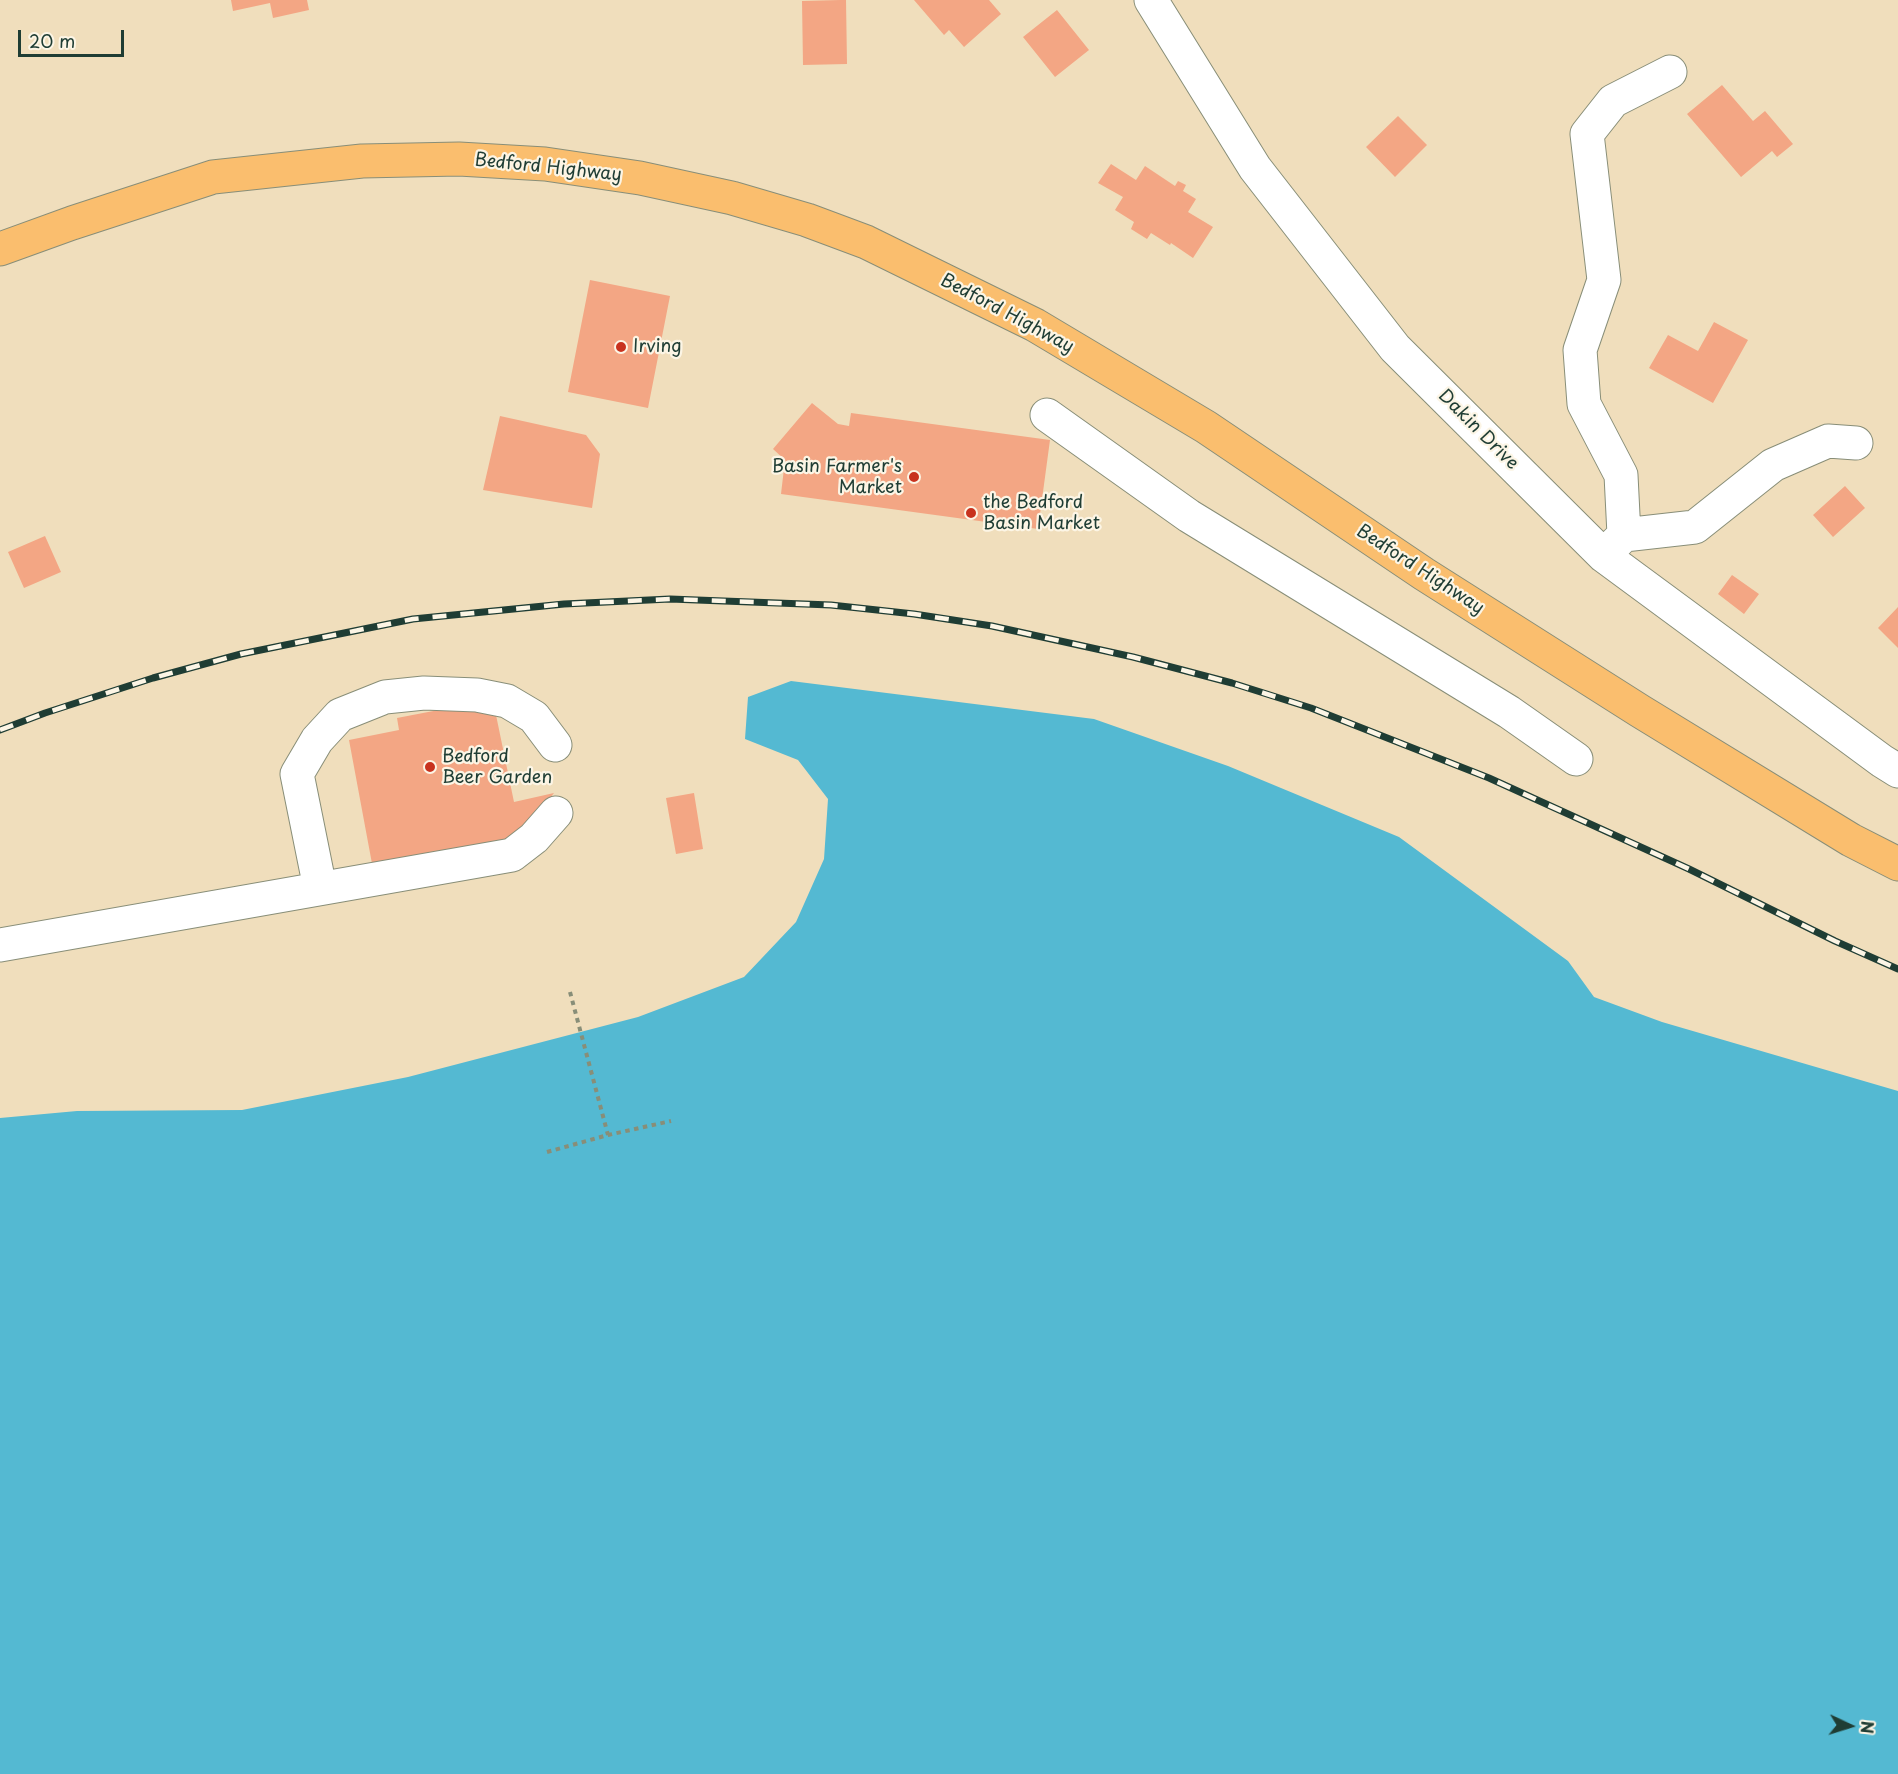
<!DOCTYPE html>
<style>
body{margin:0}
#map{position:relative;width:1898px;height:1774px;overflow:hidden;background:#f0debc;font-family:"Playpen Sans",sans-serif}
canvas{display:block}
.north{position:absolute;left:1820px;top:1696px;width:60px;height:60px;-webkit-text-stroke:4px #fcf5e5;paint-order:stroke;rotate:94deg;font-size:16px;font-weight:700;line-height:24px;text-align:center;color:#1f3d34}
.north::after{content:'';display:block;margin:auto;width:21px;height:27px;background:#1f3d34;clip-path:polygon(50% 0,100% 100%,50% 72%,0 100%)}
.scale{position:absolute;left:18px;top:30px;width:106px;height:27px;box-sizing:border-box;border:3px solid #1f3d34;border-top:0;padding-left:8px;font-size:18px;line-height:21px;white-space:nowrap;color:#1f3d34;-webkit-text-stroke:4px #fcf5e5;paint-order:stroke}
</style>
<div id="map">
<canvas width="1898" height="1774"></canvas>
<div class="north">N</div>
<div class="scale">20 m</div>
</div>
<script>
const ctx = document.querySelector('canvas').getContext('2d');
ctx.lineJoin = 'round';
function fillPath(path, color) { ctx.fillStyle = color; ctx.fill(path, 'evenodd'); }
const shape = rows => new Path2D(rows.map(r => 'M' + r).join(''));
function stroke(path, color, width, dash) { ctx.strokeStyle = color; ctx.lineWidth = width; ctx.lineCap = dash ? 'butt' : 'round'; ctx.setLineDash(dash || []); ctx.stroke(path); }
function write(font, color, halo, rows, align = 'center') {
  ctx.font = font + ' "Playpen Sans",sans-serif'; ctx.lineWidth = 4.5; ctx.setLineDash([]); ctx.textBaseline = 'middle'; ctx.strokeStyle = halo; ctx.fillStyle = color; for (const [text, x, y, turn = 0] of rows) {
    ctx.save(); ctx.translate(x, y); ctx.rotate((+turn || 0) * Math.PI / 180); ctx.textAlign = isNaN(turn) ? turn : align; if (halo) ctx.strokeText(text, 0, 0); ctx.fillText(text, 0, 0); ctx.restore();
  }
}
fillPath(shape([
 [791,681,1094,719,1228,766,1399,837,1568,961,1594,997,1662,1022,1898,1091,1898,1774,0,1774,0,1118,77,1111,242,1110,408,1077,638,1017,744,977,796,922,824,859,828,799,798,760,745,739,748,697]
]), '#54b9d2');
fillPath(shape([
 [231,0,307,0,309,10,273,18,270,3,233,11],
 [840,0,846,0,847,64,803,65,802,1],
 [914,0,989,0,1001,14,964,47,949,30,944,35],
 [1057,10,1089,50,1055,77,1023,37],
 [1722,85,1753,121,1765,111,1793,144,1777,157,1772,151,1741,177,1687,114],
 [1398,116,1427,145,1395,177,1366,147],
 [1111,164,1136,180,1145,166,1175,186,1178,181,1186,185,1183,191,1196,199,1188,212,1213,227,1193,258,1171,243,1170,245,1151,233,1147,239,1131,229,1134,222,1115,210,1123,197,1098,183],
 [590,280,670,296,648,408,568,392],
 [1714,322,1748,340,1713,403,1649,368,1668,335,1698,351],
 [812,403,838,424,849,426,851,413,1050,440,1038,529,781,494,785,460,773,449],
 [500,416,586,435,600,454,592,508,483,490],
 [1845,486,1865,508,1833,537,1813,515],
 [45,536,61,572,24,588,8,552],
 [1732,575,1759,594,1744,614,1718,594],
 [1898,607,1898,648,1878,628],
 [449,708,496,715,514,802,554,793,517,840,373,869,349,740,399,730,397,718],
 [694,793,703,849,676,854,666,798]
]), '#f3a684');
const minor = shape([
 [1151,0,1255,168,1395,348,1604,556,1882,761,1898,771],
 [1047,415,1189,516,1509,712,1576,759],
 [1624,535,1621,475,1584,404,1580,350,1604,280,1587,134,1613,101,1670,72],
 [1609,550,1624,535,1695,527,1773,465,1828,441,1856,443],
 [320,888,297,774,317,740,340,715,385,697,424,693,477,695,507,701,534,717,555,745],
 [0,945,512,855,534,838,556,813]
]);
const major = shape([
 [0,249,72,223,213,177,362,161,459,159,545,164,640,178,732,198,807,220,866,242,1035,325,1206,427,1424,574,1640,711,1851,840,1898,864]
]);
stroke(minor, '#888e78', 35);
stroke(major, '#888e78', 35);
stroke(shape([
 [570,992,608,1135],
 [547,1152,608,1135,671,1121]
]), '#888e78', 4, [4.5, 4.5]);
stroke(minor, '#fff', 33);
stroke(major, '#fabe6e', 33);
const rail = shape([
 [0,730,45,713,153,678,241,654,413,619,564,604,670,599,831,605,914,614,992,626,1133,657,1232,683,1311,708,1489,778,1689,869,1835,941,1898,969]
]);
stroke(rail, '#1f3d34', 7);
stroke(rail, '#fcf5e5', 4.5, [14]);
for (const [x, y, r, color] of [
 [621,347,6,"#c8321e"],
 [914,477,6,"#c8321e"],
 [971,513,6,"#c8321e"],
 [430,767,6,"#c8321e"]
]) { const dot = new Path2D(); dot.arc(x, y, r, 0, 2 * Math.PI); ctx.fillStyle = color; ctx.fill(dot); stroke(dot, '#fcf5e5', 2); }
write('18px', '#1f3d34', '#fcf5e5', [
 ["Bedford Highway",548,168,6],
 ["Bedford Highway",1007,314,28],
 ["Dakin Drive",1478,430,45],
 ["Bedford Highway",1420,570,33]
]);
write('18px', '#1f3d34', '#fcf5e5', [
 ["Irving",633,347],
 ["Basin Farmer's",902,467,"right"],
 ["Market",902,488,"right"],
 ["the Bedford",983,503],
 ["Basin Market",983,524],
 ["Bedford",442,757],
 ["Beer Garden",442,778]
], 'left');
</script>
